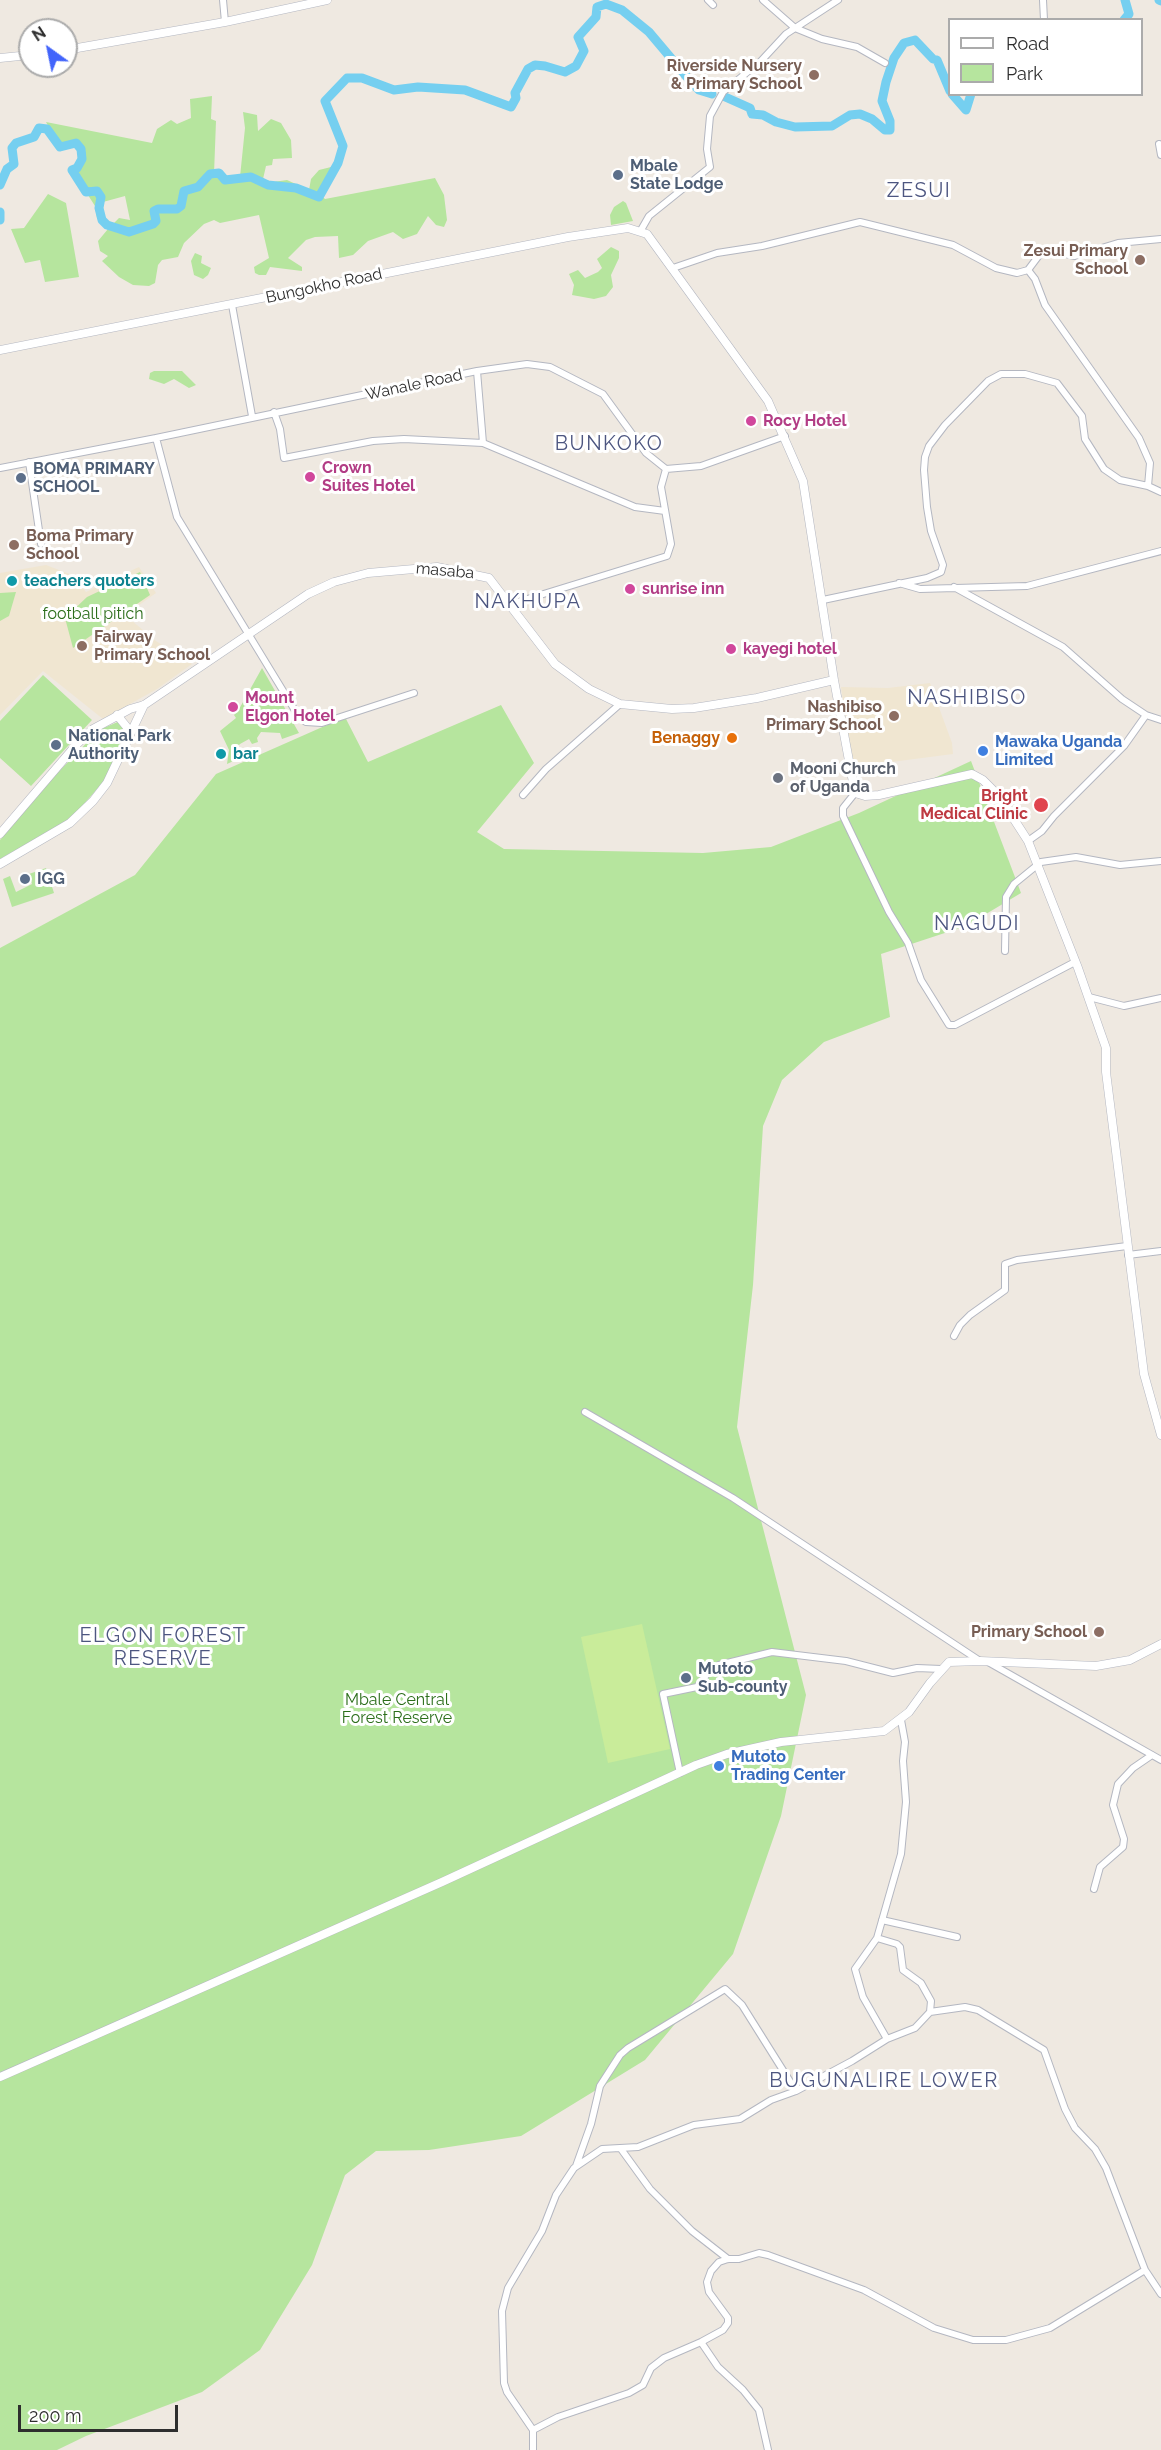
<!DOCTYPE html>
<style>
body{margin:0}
#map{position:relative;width:1161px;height:2450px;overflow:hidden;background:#efe9e1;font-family:Raleway,sans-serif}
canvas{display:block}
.legend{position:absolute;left:948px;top:18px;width:195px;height:78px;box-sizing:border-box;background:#fff;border:2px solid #ababab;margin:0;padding:8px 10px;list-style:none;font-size:18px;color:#2e2e2e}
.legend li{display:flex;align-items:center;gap:12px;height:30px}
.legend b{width:30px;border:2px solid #ababab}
.north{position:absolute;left:18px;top:18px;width:60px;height:60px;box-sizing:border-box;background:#fff;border:2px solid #ababab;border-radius:50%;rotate:327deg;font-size:16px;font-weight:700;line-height:24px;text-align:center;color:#2e2e2e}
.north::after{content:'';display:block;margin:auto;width:21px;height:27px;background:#4264fb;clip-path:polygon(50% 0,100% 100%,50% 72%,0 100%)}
.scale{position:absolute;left:18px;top:2405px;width:160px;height:27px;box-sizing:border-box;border:3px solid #2e2e2e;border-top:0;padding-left:8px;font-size:18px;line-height:21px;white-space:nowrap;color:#2e2e2e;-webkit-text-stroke:4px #fff;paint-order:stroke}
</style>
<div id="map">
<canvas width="1161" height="2450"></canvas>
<ul class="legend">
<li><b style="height:8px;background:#fff"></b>Road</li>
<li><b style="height:16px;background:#b6e59e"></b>Park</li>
</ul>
<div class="north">N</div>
<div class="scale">200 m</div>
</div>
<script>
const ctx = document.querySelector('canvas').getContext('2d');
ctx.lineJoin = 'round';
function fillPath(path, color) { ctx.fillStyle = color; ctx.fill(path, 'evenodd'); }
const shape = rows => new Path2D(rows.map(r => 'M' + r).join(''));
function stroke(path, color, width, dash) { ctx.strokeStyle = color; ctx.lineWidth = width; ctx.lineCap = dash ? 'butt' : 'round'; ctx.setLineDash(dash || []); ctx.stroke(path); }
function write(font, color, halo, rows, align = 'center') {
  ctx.font = font + ' Raleway,sans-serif'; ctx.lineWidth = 6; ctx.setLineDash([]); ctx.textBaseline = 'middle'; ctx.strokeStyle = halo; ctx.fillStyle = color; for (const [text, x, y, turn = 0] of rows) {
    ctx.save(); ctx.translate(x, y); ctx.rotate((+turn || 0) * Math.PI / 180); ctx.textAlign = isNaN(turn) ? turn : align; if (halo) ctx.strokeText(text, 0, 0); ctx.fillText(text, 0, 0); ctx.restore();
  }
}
fillPath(shape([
 [46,565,72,575,86,592,139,567,156,593,125,615,156,641,192,664,157,689,103,719,43,671,0,715,0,573],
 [930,683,952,743,953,754,853,767,841,687,888,688]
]), '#f0e6d1');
fillPath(shape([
 [212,96,211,119,216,121,214,174,219,173,225,178,240,177,245,128,243,112,257,115,258,131,271,119,281,123,291,140,292,158,273,159,272,165,266,166,263,179,273,182,287,180,309,190,311,179,319,170,331,167,332,181,322,196,325,199,435,178,444,195,447,220,444,227,436,225,428,216,417,234,403,239,393,232,368,241,353,255,339,258,338,236,315,237,306,240,288,258,302,267,302,271,270,267,266,275,259,275,255,273,254,267,269,258,259,215,220,223,214,220,204,224,184,243,178,257,162,260,158,265,155,283,149,286,133,285,119,277,102,261,108,256,100,251,98,241,108,229,97,218,95,206,72,170,77,168,82,159,81,149,76,143,60,147,46,122,152,143,157,129,171,120,177,124,191,118,190,99],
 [125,196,130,220,119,218,114,223,105,220,101,211,103,202],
 [48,194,66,203,79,277,45,282,40,260,25,263,11,229,24,228],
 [623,201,626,203,633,221,611,225,610,215,614,207],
 [611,247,619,251,619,258,611,275,613,287,606,296,594,299,572,295,574,285,569,274,578,270,585,278,598,272,602,268,597,259],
 [195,253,202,256,201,263,211,268,208,275,203,279,194,275,191,261],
 [154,371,182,371,196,385,189,388,174,379,164,384,149,379,150,373],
 [140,572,150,595,73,648,65,618,87,597],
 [16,592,9,616,0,621,0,593],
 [262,668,299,733,282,739,280,733,261,732,257,738,258,742,252,744,249,739,240,744,237,747,240,758,227,764,229,750,220,731,236,718,234,715,238,711],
 [43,675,92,720,31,786,0,758,0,721],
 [501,705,534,763,477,832,504,849,703,853,771,847,859,813,971,761,1021,893,966,926,881,954,890,1017,824,1042,782,1080,763,1126,753,1285,737,1427,806,1695,781,1816,733,1954,645,2060,521,2136,429,2150,376,2151,345,2175,312,2265,260,2350,202,2392,86,2436,57,2450,0,2450,0,948,135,875,216,774,345,717,368,762],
 [120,721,125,729,111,773,70,820,0,859,0,840,44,787,99,730],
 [46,868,54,893,12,907,3,879,10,876,16,892,32,884,29,874]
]), '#b6e59e');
fillPath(shape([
 [642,1624,670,1749,608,1763,581,1637]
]), '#c9ec9a');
stroke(shape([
 [1159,0,1161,1],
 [1124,20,1129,14,1125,0],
 [952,94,966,110,971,94],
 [723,96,750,108,752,114,763,115,776,122,795,127,832,126,850,115,860,114,872,119,885,130,890,130,890,121,882,101,886,82,894,58,904,43,915,40,933,59,937,60,950,91],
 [0,185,7,169,14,164,12,148,16,143,34,137,39,128,47,129,60,147,76,143,81,149,82,159,77,168,72,170,86,192,97,191,101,197,99,208,102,220,107,225,129,232,153,224,156,221,154,211,158,209,177,209,181,206,184,191,198,187,210,174,219,173,225,180,251,177,268,185,296,188,319,197,338,163,343,146,325,101,347,78,362,78,394,90,418,87,465,90,511,107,516,98,515,93,528,69,535,65,545,66,565,72,576,66,584,51,578,37,596,17,597,7,606,4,622,10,649,32,692,83,699,90,712,94],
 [0,212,0,220]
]), '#75cff0', 9);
const minor = shape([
 [223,0,225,22],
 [708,0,713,5],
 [763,0,795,28,822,39,857,47,885,63],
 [1043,0,1044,20],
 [1159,144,1161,155],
 [641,230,649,216,710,167,707,149,710,116,723,92,761,61,786,34,838,0],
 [673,268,717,253,762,246,860,222,953,245,996,268,1017,273,1028,270,1040,254,1057,252,1075,256,1118,243,1161,239],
 [1028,270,1035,279,1045,305,1139,438,1150,463,1148,486,1161,492],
 [232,305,252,416],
 [477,371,483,443],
 [274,412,280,429,284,458,373,441,404,439,483,443,635,507,665,511],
 [156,438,177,517,299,717,306,722,322,723,414,693],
 [29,462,41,544],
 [0,468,156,438,477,371,527,364,550,367,603,394,646,453,666,469,701,466,785,436],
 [899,583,920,589,1027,586,1161,551],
 [954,587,1063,647,1122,699,1146,715,1161,720],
 [823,600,927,578,941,572,943,565,931,531,927,507,924,470,925,457,929,446,945,425,988,381,1001,374,1025,374,1057,383,1082,416,1085,439,1104,469,1120,480,1148,486],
 [511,604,667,556,671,544,661,487,666,469],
 [855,793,843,808,843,816,889,912,908,943,921,980,949,1025,955,1025,1075,962],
 [523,795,546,769,620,704],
 [1028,841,1042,831,1054,816,1124,746,1146,715],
 [1005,951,1006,897,1014,884,1041,862,1076,857,1120,865,1161,861],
 [1089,997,1124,1006,1161,998],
 [1128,1255,1161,1251],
 [954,1336,960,1325,970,1315,1005,1290,1005,1264,1017,1260,1127,1246],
 [585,1412,733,1498,980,1661],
 [988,1662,1161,1760],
 [680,1773,663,1694,697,1687,710,1670,719,1665,772,1652,846,1661,893,1673,917,1668,941,1669],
 [1094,1889,1100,1867,1123,1847,1124,1839,1113,1805,1118,1784,1133,1768,1152,1755],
 [882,1920,957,1937],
 [877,1938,897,1944,900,1947,903,1970,921,1983,931,2001,930,2012,915,2028,887,2039],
 [930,2012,965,2007,978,2010,1044,2050,1065,2109,1075,2128,1095,2149,1106,2168,1145,2270,1161,2294],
 [621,2149,650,2189,692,2231,728,2259],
 [576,2166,591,2124,600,2086,620,2055,628,2048,725,1989,742,2005,796,2091],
 [701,2342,718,2367,743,2390,759,2410,768,2450],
 [533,2430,558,2417,629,2393,643,2385,651,2368,664,2358,701,2342,723,2330,728,2323,728,2318,709,2292,707,2282,711,2271,719,2262,728,2259,739,2259,759,2253,768,2255,864,2290,934,2328,973,2340,1006,2340,1050,2328,1145,2270],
 [533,2450,533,2430,507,2392,504,2383,502,2311,508,2288,542,2231,556,2195,574,2168,602,2149,638,2147,694,2125,740,2119,771,2100,796,2091,852,2061,887,2039,863,1997,855,1969,877,1938,901,1854,906,1802,903,1761,905,1742,901,1720]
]);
const tertiary = shape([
 [66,50,225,22,327,0],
 [0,58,30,55],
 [0,350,568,237,628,228,647,234,768,401,803,481,834,680,855,793,865,796,879,795,972,774,983,780,999,796,1028,841,1078,968,1106,1048,1106,1072,1144,1374,1161,1435],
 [117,715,130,731],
 [0,834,77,744,93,729,130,709,144,705,308,594,334,582,368,573,437,567,489,578,555,664,589,689,620,704,672,709,694,708,757,698,834,680],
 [0,864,70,823,93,801,107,783,144,705],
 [0,2077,442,1882,696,1765,727,1754,781,1742,884,1731,909,1712,930,1683,949,1662,980,1661,1096,1666,1130,1660,1161,1644]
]);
stroke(minor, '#b4b7c1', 8);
stroke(tertiary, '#b4b7c1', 9);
stroke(minor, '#fff', 6);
stroke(tertiary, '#fff', 8);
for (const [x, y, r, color] of [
 [814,75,6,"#8d6e63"],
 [618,175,6,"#5c6f8a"],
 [1140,260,6,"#8d6e63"],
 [751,421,6,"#d1479c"],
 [310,477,6,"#d1479c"],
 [21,478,6,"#5c6f8a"],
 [14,545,6,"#8d6e63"],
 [12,581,6,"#0f9aa8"],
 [630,589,6,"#d1479c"],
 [82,646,6,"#8d6e63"],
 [731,649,6,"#d1479c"],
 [233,707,6,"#d1479c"],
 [894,716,6,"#8d6e63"],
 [732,738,6,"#e8710a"],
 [56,745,6,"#5c6f8a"],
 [983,751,6,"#3f7fe0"],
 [221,754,6,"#0f9aa8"],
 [778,778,6,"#6b7280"],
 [1041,805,8,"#e0444e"],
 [25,879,6,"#5c6f8a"],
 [1099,1632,6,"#8d6e63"],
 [686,1678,6,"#5c6f8a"],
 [719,1766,6,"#3f7fe0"]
]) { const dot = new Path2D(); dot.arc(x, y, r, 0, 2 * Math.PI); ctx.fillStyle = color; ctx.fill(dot); stroke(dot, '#fff', 2); }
write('bold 16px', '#785e54', '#fff', [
 ["Riverside Nursery",802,66],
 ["& Primary School",802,84],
 ["Zesui Primary",1128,251],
 ["School",1128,269],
 ["Boma Primary",26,536,"left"],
 ["School",26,554,"left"],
 ["Fairway",94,637,"left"],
 ["Primary School",94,655,"left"],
 ["Nashibiso",882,707],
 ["Primary School",882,725],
 ["Primary School",1087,1632]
], 'right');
write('bold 16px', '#4e5e75', '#fff', [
 ["Mbale",630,166],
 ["State Lodge",630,184],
 ["BOMA PRIMARY",33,469],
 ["SCHOOL",33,487],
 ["National Park",68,736],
 ["Authority",68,754],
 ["IGG",37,879],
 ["Mutoto",698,1669],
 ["Sub-county",698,1687]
], 'left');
write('16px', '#2e2e2e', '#fff', [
 ["Bungokho Road",324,286,-12],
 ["Wanale Road",414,385,-12],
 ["masaba",445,571,5]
]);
write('bold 16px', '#b23c85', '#fff', [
 ["Rocy Hotel",763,421],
 ["Crown",322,468],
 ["Suites Hotel",322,486],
 ["sunrise inn",642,589],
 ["kayegi hotel",743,649],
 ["Mount",245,698],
 ["Elgon Hotel",245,716]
], 'left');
write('bold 16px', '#0d838f', '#fff', [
 ["teachers quoters",24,581],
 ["bar",233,754]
], 'left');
write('16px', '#2c6e1b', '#fff', [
 ["football pitich",93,614],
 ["Mbale Central",397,1700],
 ["Forest Reserve",397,1718]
]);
write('bold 16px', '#c56008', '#fff', [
 ["Benaggy",720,738]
], 'right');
write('bold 16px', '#366cbe', '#fff', [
 ["Mawaka Uganda",995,742],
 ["Limited",995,760],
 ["Mutoto",731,1757],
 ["Trading Center",731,1775]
], 'left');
write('bold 16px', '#5b616d', '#fff', [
 ["Mooni Church",790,769],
 ["of Uganda",790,787]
], 'left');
write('bold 16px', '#be3a42', '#fff', [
 ["Bright",1028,796],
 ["Medical Clinic",1028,814]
], 'right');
ctx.letterSpacing = '1.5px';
write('20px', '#4d5680', '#fff', [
 ["ZESUI",919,191],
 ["BUNKOKO",609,444],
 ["NAKHUPA",528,602],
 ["NASHIBISO",967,698],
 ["NAGUDI",977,924],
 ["ELGON FOREST",163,1636],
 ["RESERVE",163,1659],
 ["BUGUNALIRE LOWER",884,2081]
]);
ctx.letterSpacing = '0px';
</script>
